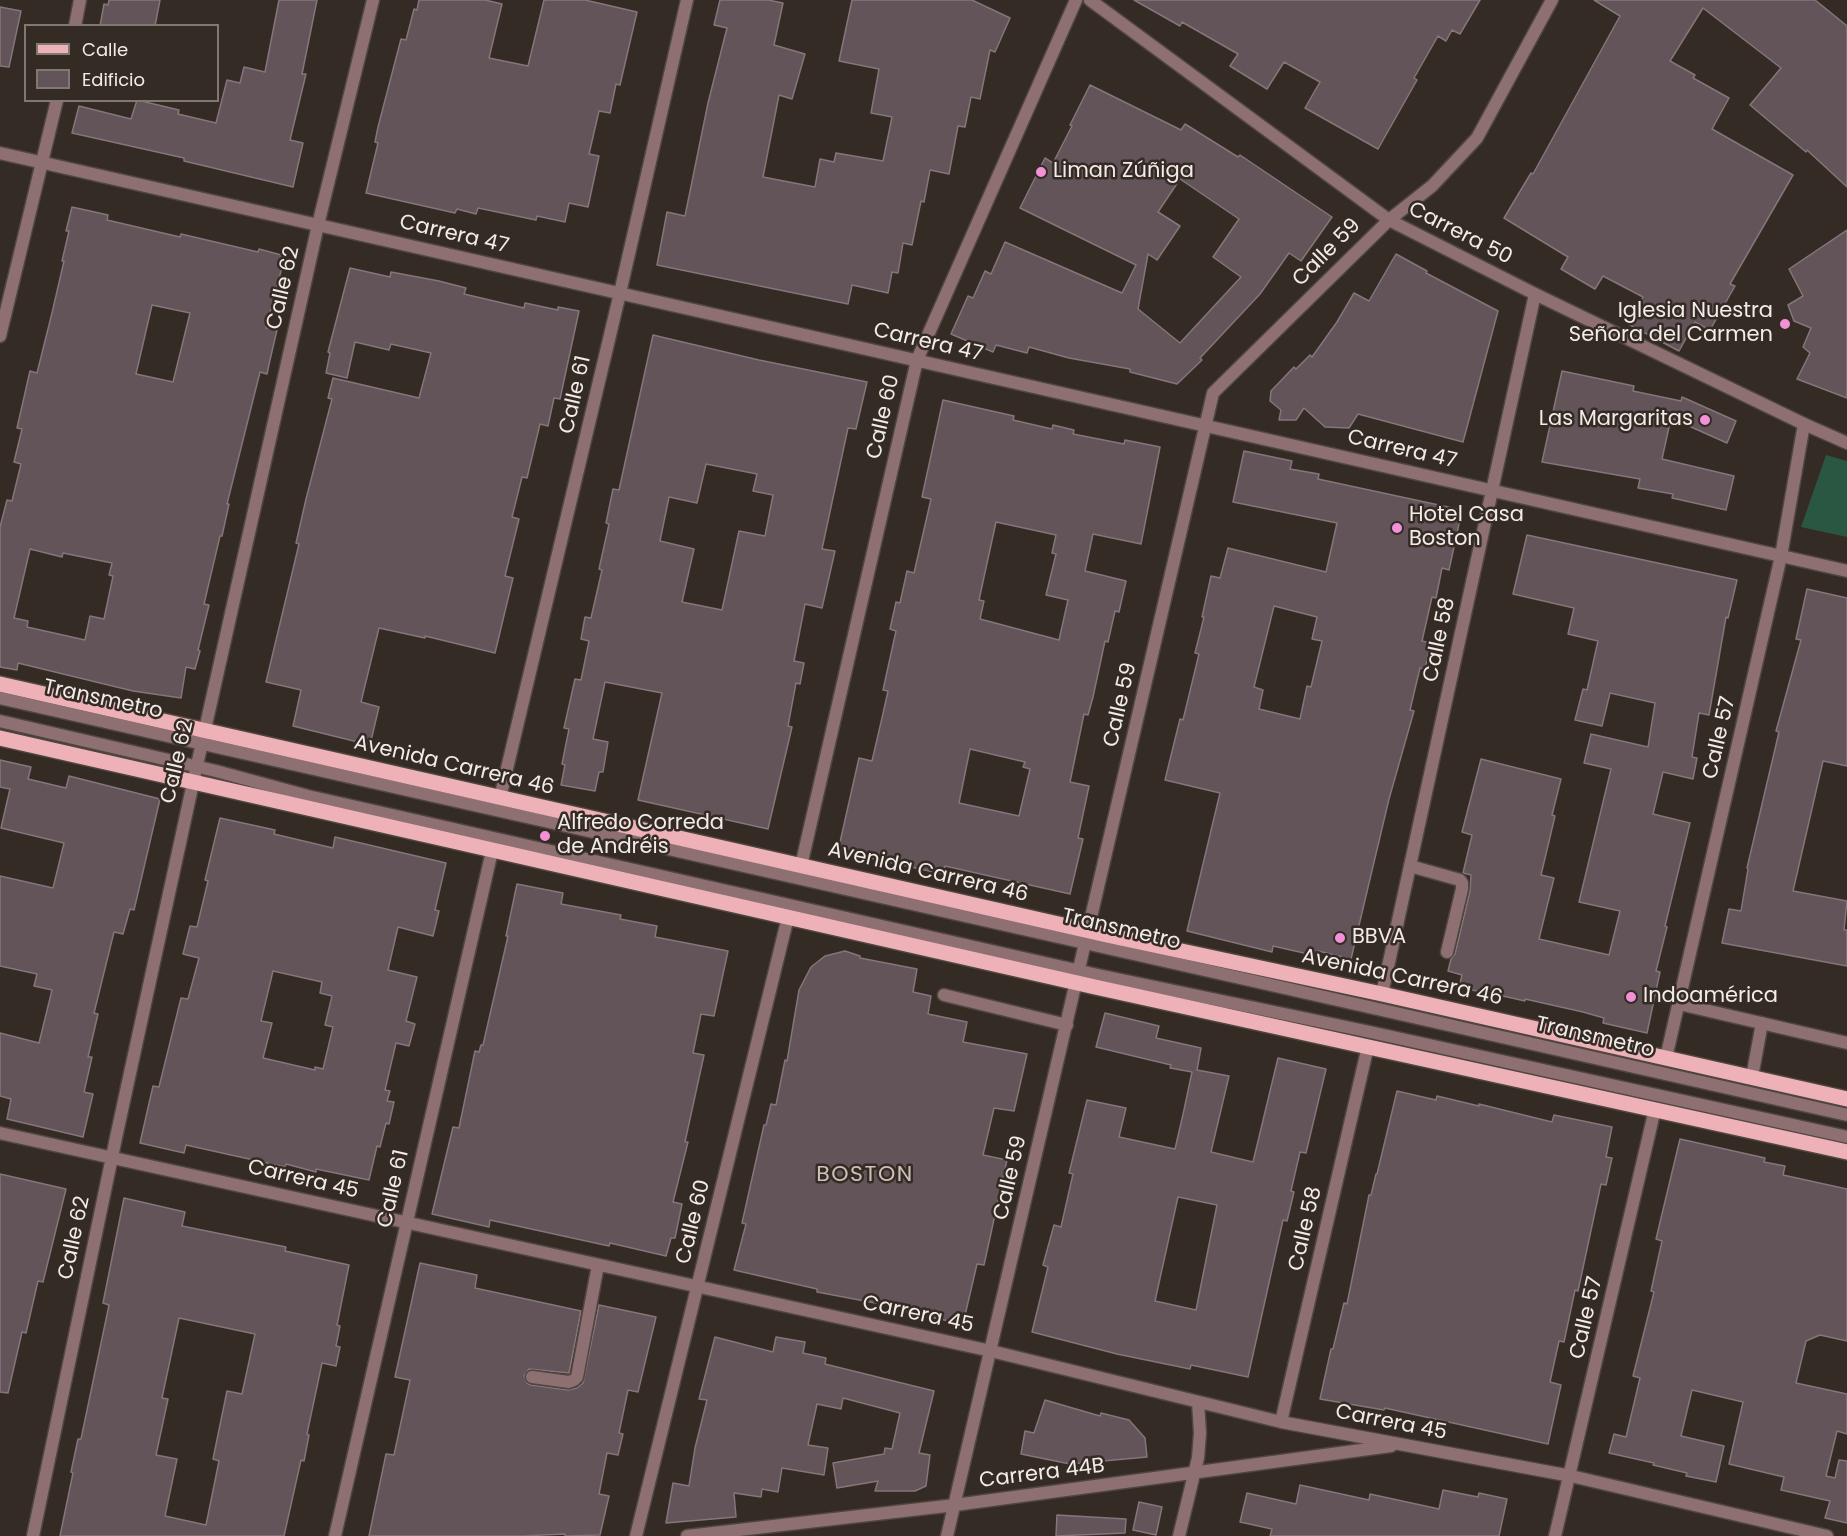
<!DOCTYPE html>
<meta charset="utf-8">
<style>
body{margin:0}
#map{position:relative;width:1847px;height:1536px;overflow:hidden;background:#352b25;font-family:Poppins,sans-serif}
canvas{display:block}
.legend{position:absolute;left:24px;top:24px;width:195px;height:78px;box-sizing:border-box;background:#352b25;border:2px solid #817873;margin:0;padding:8px 10px;list-style:none;font-size:18px;color:#f2ebe7}
.legend li{display:flex;align-items:center;gap:12px;height:30px}
.legend b{width:30px;border:2px solid #817873}
</style>
<div id="map">
<canvas width="1847" height="1536"></canvas>
<ul class="legend">
<li><b style="height:8px;background:#eeb1b7"></b>Calle</li>
<li><b style="height:16px;background:#625458"></b>Edificio</li>
</ul>
</div>
<script>
const ctx = document.querySelector('canvas').getContext('2d');
ctx.lineJoin = 'round';
function fillPath(path, color) { ctx.fillStyle = color; ctx.fill(path, 'evenodd'); }
const shape = rows => new Path2D(rows.map(r => 'M' + r).join(''));
function stroke(path, color, width, dash) { ctx.strokeStyle = color; ctx.lineWidth = width; ctx.lineCap = dash ? 'butt' : 'round'; ctx.setLineDash(dash || []); ctx.stroke(path); }
function write(font, color, halo, rows, align = 'center') {
  ctx.font = font + ' Poppins,sans-serif'; ctx.lineWidth = 5; ctx.setLineDash([]); ctx.textBaseline = 'middle'; ctx.strokeStyle = halo; ctx.fillStyle = color; for (const [text, x, y, turn = 0] of rows) {
    ctx.save(); ctx.translate(x, y); ctx.rotate((+turn || 0) * Math.PI / 180); ctx.textAlign = isNaN(turn) ? turn : align; if (halo) ctx.strokeText(text, 0, 0); ctx.fillText(text, 0, 0); ctx.restore();
  }
}
fillPath(shape([
 [1826,455,1847,461,1847,537,1801,527]
]), '#2a5741');
const building = shape([
 [109,0,160,0,155,26,100,26,104,4,108,5,109,0],
 [279,0,317,0,302,74,306,74,290,140,303,143,293,187,184,161,184,158,72,133,79,106,131,119,137,100,179,110,178,114,216,123,227,80,240,83,244,67,265,72,279,0],
 [419,0,485,0,502,4,489,58,528,66,544,0,585,0,637,12,620,85,616,84,610,113,599,111,589,154,599,156,588,207,569,203,565,222,537,216,536,220,478,208,476,214,457,209,455,213,366,193,378,143,375,142,378,127,401,39,406,40,414,9,417,10,419,0],
 [720,0,768,0,783,3,774,45,805,54,792,99,779,95,763,177,815,187,820,159,834,162,836,153,883,161,892,117,871,113,879,69,839,61,852,0,972,0,1010,18,995,52,990,50,980,99,971,97,965,127,958,126,949,174,930,170,924,202,921,201,912,245,903,243,898,273,892,272,888,293,852,285,848,304,657,265,667,212,685,216,708,103,727,28,714,25,720,0],
 [1134,0,1480,0,1460,34,1452,30,1446,41,1438,36,1414,78,1417,80,1378,149,1305,108,1320,82,1284,62,1267,89,1230,66,1238,54,1182,22,1180,26,1134,0],
 [1594,0,1815,0,1847,26,1847,187,1807,150,1806,152,1750,105,1781,68,1703,8,1670,61,1695,75,1693,78,1729,98,1712,129,1793,175,1730,284,1735,286,1710,330,1695,322,1679,351,1628,324,1643,297,1603,276,1595,289,1561,269,1568,257,1504,218,1531,173,1533,174,1620,16,1594,0],
 [0,7,21,11,9,67,0,66,0,7],
 [1090,85,1181,130,1185,124,1238,157,1240,155,1332,217,1301,261,1289,253,1260,294,1200,358,1202,360,1177,384,1130,372,1130,369,1069,358,1029,347,1027,353,996,345,993,352,951,334,968,296,973,298,985,271,991,274,1005,242,1122,293,1136,265,1020,208,1045,158,1053,163,1072,126,1070,125,1090,85],
 [1180,179,1239,219,1213,257,1241,277,1180,343,1138,309,1148,254,1157,260,1180,226,1158,212,1180,179],
 [72,207,108,215,107,220,180,237,181,234,258,252,259,249,285,256,266,328,277,330,270,360,267,374,260,372,227,504,229,504,222,536,220,536,204,604,209,605,198,650,200,651,195,669,186,667,181,698,133,691,18,663,17,670,0,667,0,527,7,500,12,501,21,464,14,462,22,429,17,428,30,371,37,373,52,313,64,261,62,261,69,231,66,231,72,207],
 [152,305,190,313,173,382,136,374,152,305],
 [30,549,62,557,63,553,112,563,109,575,113,576,104,619,90,616,85,640,27,627,28,621,14,618,30,549],
 [1847,230,1847,398,1797,379,1810,353,1803,347,1811,328,1794,321,1788,305,1803,296,1789,269,1847,230],
 [1396,254,1427,271,1426,273,1498,311,1463,442,1358,414,1349,428,1325,427,1304,408,1296,420,1279,420,1281,410,1270,401,1271,391,1294,367,1296,369,1310,355,1312,357,1337,322,1354,293,1369,301,1396,254],
 [350,268,390,277,391,272,439,281,466,288,464,294,524,308,525,303,558,310,558,307,579,311,560,399,554,398,548,426,540,424,527,478,522,477,512,517,519,519,505,576,513,578,495,653,425,636,425,638,379,628,361,702,379,707,370,745,293,726,301,690,266,682,299,544,296,543,306,499,332,399,328,398,333,378,419,398,431,353,391,344,389,350,355,342,347,378,326,373,330,353,328,352,350,268],
 [653,335,759,360,867,382,856,429,848,428,822,549,835,551,822,608,805,604,794,661,804,663,800,684,796,683,788,726,792,727,768,829,638,800,662,693,605,682,593,739,608,742,603,772,599,772,595,791,561,785,565,765,562,764,569,729,564,728,575,679,581,680,589,641,581,639,585,617,591,618,602,570,599,569,609,524,606,523,613,489,619,490,653,335],
 [706,464,757,474,753,491,773,495,765,536,739,531,722,610,682,602,694,549,660,541,669,497,697,503,706,464],
 [1562,371,1634,386,1633,391,1681,401,1682,397,1736,421,1727,443,1671,418,1662,459,1734,476,1726,510,1672,498,1673,494,1638,488,1640,479,1542,462,1562,371],
 [943,400,1014,416,1013,420,1052,429,1053,425,1074,430,1073,434,1124,444,1125,440,1160,447,1141,544,1093,534,1085,571,1126,581,1119,612,1115,611,1108,642,1105,641,1093,697,1088,715,1084,714,1070,782,1089,786,1078,838,1083,839,1070,894,945,866,943,874,838,851,859,758,872,761,882,718,888,691,883,690,896,631,890,629,896,602,900,603,907,571,914,573,931,499,922,497,943,400],
 [996,522,1056,535,1052,553,1056,554,1046,595,1068,600,1059,640,980,619,984,601,979,600,996,522],
 [970,749,1025,762,1023,767,1030,769,1019,816,959,803,970,749],
 [1244,451,1292,461,1290,469,1319,474,1318,479,1462,510,1449,570,1442,568,1436,598,1432,597,1422,641,1431,643,1425,669,1420,668,1410,710,1414,711,1389,799,1351,959,1318,951,1317,956,1273,946,1272,952,1187,931,1220,793,1165,780,1180,719,1183,720,1199,654,1195,653,1204,617,1202,617,1211,576,1220,578,1228,548,1326,572,1337,523,1233,502,1244,451],
 [1274,606,1317,617,1312,639,1322,641,1311,687,1307,686,1300,719,1259,709,1263,690,1254,687,1274,606],
 [1527,535,1737,580,1728,618,1726,617,1709,715,1699,713,1692,757,1697,758,1693,779,1663,772,1653,814,1690,823,1665,926,1667,927,1656,971,1660,972,1647,1033,1603,1023,1604,1018,1583,1012,1525,999,1525,1001,1494,994,1494,995,1459,987,1462,975,1448,971,1451,959,1455,954,1470,891,1471,875,1463,873,1472,835,1462,832,1481,759,1561,779,1552,815,1555,816,1541,875,1554,878,1539,939,1609,955,1620,911,1579,902,1611,769,1584,763,1591,734,1648,747,1655,703,1610,693,1602,726,1575,720,1583,689,1587,690,1598,641,1568,634,1574,608,1513,594,1527,535],
 [1807,589,1847,598,1847,766,1823,761,1793,891,1847,901,1844,930,1847,930,1847,966,1722,943,1729,909,1741,911,1748,869,1747,868,1779,732,1776,731,1801,640,1796,639,1807,589],
 [0,760,31,767,28,779,66,788,69,776,160,799,134,910,130,909,123,934,114,932,94,1013,98,1014,88,1057,92,1057,84,1092,93,1094,83,1137,7,1119,11,1099,0,1096,0,1033,39,1043,52,990,34,986,37,974,0,966,0,876,53,888,64,843,1,828,10,789,0,787,0,760],
 [220,818,275,830,274,834,333,848,335,837,446,863,435,910,439,911,433,936,398,927,388,970,417,977,406,1021,415,1024,409,1046,396,1043,385,1090,390,1091,387,1101,394,1102,389,1124,386,1123,380,1147,377,1146,369,1180,316,1169,316,1172,286,1164,285,1167,186,1145,184,1153,140,1143,153,1086,159,1087,181,998,188,999,199,958,183,954,190,926,197,927,208,881,205,880,220,818],
 [273,971,322,982,320,993,332,996,325,1025,333,1027,323,1069,315,1067,315,1070,263,1058,272,1023,261,1021,273,971],
 [517,884,563,893,561,904,621,915,620,919,657,926,655,937,728,951,714,1016,701,1014,693,1053,704,1055,685,1142,688,1142,673,1202,682,1204,675,1238,671,1238,666,1256,610,1243,609,1246,490,1220,489,1227,432,1214,453,1127,459,1128,475,1051,479,1052,481,1045,483,1045,508,936,506,936,517,884],
 [845,951,860,956,860,958,917,969,913,992,931,996,928,1014,967,1022,963,1042,1027,1054,1014,1111,994,1108,983,1155,1007,1160,984,1265,977,1264,963,1324,906,1312,907,1309,817,1292,817,1289,734,1270,746,1224,742,1223,764,1125,766,1125,771,1104,776,1105,785,1060,787,1061,799,990,811,967,825,956,845,951],
 [1105,1013,1159,1026,1156,1038,1201,1048,1197,1070,1229,1076,1211,1152,1253,1162,1278,1058,1326,1069,1306,1153,1300,1152,1291,1191,1294,1192,1287,1221,1283,1220,1248,1377,1191,1365,1190,1369,1117,1354,1032,1332,1048,1267,1043,1265,1054,1225,1061,1227,1073,1174,1069,1173,1087,1100,1126,1108,1119,1137,1175,1149,1184,1110,1192,1072,1170,1068,1171,1065,1096,1047,1105,1013],
 [1178,1197,1217,1205,1196,1310,1155,1301,1178,1197],
 [1397,1091,1436,1100,1437,1096,1479,1106,1479,1104,1552,1122,1554,1115,1612,1127,1606,1157,1612,1158,1606,1185,1601,1184,1578,1291,1575,1290,1564,1342,1559,1341,1550,1382,1561,1385,1548,1444,1385,1408,1384,1410,1320,1399,1331,1349,1333,1349,1344,1303,1347,1304,1369,1195,1371,1195,1376,1174,1377,1174,1397,1091],
 [1680,1139,1765,1158,1764,1162,1785,1166,1783,1175,1847,1189,1847,1341,1820,1335,1806,1341,1796,1383,1847,1394,1847,1434,1837,1431,1826,1476,1835,1478,1839,1460,1847,1461,1847,1523,1825,1518,1830,1501,1781,1490,1784,1477,1729,1464,1743,1402,1692,1390,1681,1436,1724,1446,1716,1482,1686,1476,1687,1473,1653,1465,1654,1463,1609,1453,1614,1434,1626,1437,1640,1378,1633,1376,1654,1292,1651,1291,1662,1241,1656,1239,1680,1139],
 [0,1174,66,1189,43,1282,38,1281,26,1333,22,1332,8,1393,0,1392,0,1174],
 [124,1198,185,1212,182,1226,286,1247,285,1251,349,1265,337,1325,340,1326,336,1346,340,1347,336,1366,322,1363,307,1434,309,1435,304,1461,301,1460,284,1536,60,1536,73,1473,71,1472,78,1439,81,1439,109,1305,103,1303,124,1198],
 [179,1318,255,1334,242,1394,227,1391,213,1459,219,1461,206,1525,165,1516,177,1459,156,1455,168,1399,162,1398,179,1318],
 [420,1263,477,1275,475,1288,581,1311,569,1373,529,1369,524,1376,527,1383,531,1385,568,1390,577,1388,583,1383,599,1305,656,1317,638,1392,628,1390,619,1433,623,1434,618,1455,607,1453,599,1494,609,1496,600,1535,565,1536,565,1534,522,1536,369,1536,386,1454,394,1455,410,1380,395,1377,420,1263],
 [715,1337,773,1352,776,1337,805,1342,803,1353,826,1358,825,1364,934,1391,919,1453,930,1455,926,1486,915,1491,875,1491,878,1481,837,1488,833,1463,884,1454,885,1448,892,1449,900,1413,843,1398,841,1409,817,1404,808,1445,828,1448,824,1475,782,1468,778,1492,762,1489,761,1497,734,1493,736,1517,666,1523,673,1483,689,1486,695,1448,707,1400,699,1399,715,1337],
 [1045,1400,1100,1416,1101,1413,1129,1420,1145,1438,1147,1457,1070,1464,1021,1454,1025,1431,1034,1433,1045,1400],
 [1300,1485,1369,1500,1370,1494,1439,1509,1443,1490,1478,1497,1479,1493,1507,1499,1499,1536,1270,1536,1272,1529,1240,1522,1247,1493,1296,1504,1300,1485],
 [1139,1502,1162,1507,1156,1535,1133,1530,1139,1502],
 [1057,1515,1126,1519,1125,1533,1056,1536,1057,1515]
]);
fillPath(building, '#625458');
stroke(building, '#84767a', 1.5);
const service = shape([
 [0,698,1847,1115],
 [0,721,216,771,308,796,1098,975,1370,1032,1847,1137],
 [1410,866,1460,880,1462,883,1462,889,1447,952],
 [944,995,1067,1025],
 [1679,1004,1847,1043],
 [1752,1077,1762,1023],
 [532,1377,569,1382,574,1380,577,1377,598,1265]
]);
const minor = shape([
 [75,26,80,0],
 [0,336,57,100],
 [500,798,620,293,687,0],
 [801,866,917,360,1076,0],
 [1382,994,1535,294],
 [1666,1058,1781,556,1804,424],
 [0,1133,991,1351,1281,1422,1571,1476,1827,1536],
 [1281,1422,1368,1046],
 [33,1536,117,1133,193,783,318,225,373,0],
 [636,1536,788,917],
 [687,1536,955,1505,1391,1446],
 [947,1536,1213,393,1389,220,1432,186,1477,138,1552,0],
 [1179,1536,1198,1458,1200,1433,1198,1402],
 [1555,1536,1655,1109]
]);
const tertiary = shape([
 [1090,0,1389,220,1535,294,1804,424,1847,443],
 [0,153,1847,571],
 [335,1536,492,851]
]);
const primary = shape([
 [0,684,1107,935,1382,994,1847,1099],
 [0,738,1095,987,1847,1152]
]);
stroke(service, '#4f4640', 15);
stroke(minor, '#4f4640', 15);
stroke(tertiary, '#4f4640', 15);
stroke(primary, '#4f4640', 18);
stroke(service, '#8e7072', 12);
stroke(minor, '#8e7072', 12);
stroke(tertiary, '#8e7072', 12);
stroke(primary, '#eeb1b7', 15);
for (const [x, y, r, color] of [
 [1041,172,6,"#f391d6"],
 [1785,324,6,"#f391d6"],
 [1705,420,6,"#f391d6"],
 [1397,528,6,"#f391d6"],
 [545,836,6,"#f391d6"],
 [1340,938,6,"#f391d6"],
 [1631,997,6,"#f391d6"]
]) { const dot = new Path2D(); dot.arc(x, y, r, 0, 2 * Math.PI); ctx.fillStyle = color; ctx.fill(dot); stroke(dot, '#352b25', 2); }
write('21px', '#f2ebe7', '#352b25', [
 ["Liman Zúñiga",1053,172],
 ["Iglesia Nuestra",1773,312,"right"],
 ["Señora del Carmen",1773,336,"right"],
 ["Las Margaritas",1693,420,"right"],
 ["Hotel Casa",1409,516],
 ["Boston",1409,540],
 ["Alfredo Correda",557,824],
 ["de Andréis",557,848],
 ["BBVA",1352,938],
 ["Indoamérica",1643,997]
], 'left');
write('21px', '#f2ebe7', '#352b25', [
 ["Carrera 50",1460,234,27],
 ["Carrera 47",454,235,13],
 ["Calle 59",1327,253,-45],
 ["Calle 62",284,288,-77],
 ["Carrera 47",928,343,13],
 ["Calle 61",576,395,-77],
 ["Calle 60",884,417,-77],
 ["Carrera 47",1402,450,13],
 ["Calle 58",1440,640,-78],
 ["Transmetro",103,700,12],
 ["Calle 59",1121,705,-77],
 ["Calle 57",1720,738,-77],
 ["Calle 62",178,762,-77],
 ["Avenida Carrera 46",454,766,13],
 ["Avenida Carrera 46",928,873,13],
 ["Transmetro",1121,930,13],
 ["Avenida Carrera 46",1402,978,12],
 ["Transmetro",1595,1038,13],
 ["Calle 59",1011,1178,-77],
 ["Carrera 45",303,1180,13],
 ["Calle 61",394,1189,-77],
 ["Calle 60",694,1222,-76],
 ["Calle 58",1306,1229,-77],
 ["Calle 62",75,1238,-78],
 ["Carrera 45",918,1315,12],
 ["Calle 57",1587,1318,-77],
 ["Carrera 45",1391,1423,11],
 ["Carrera 44B",1042,1474,-7]
]);
ctx.letterSpacing = '1.5px';
write('22px', '#cfc1ba', '#352b25', [
 ["BOSTON",865,1175]
]);
ctx.letterSpacing = '0px';
</script>
